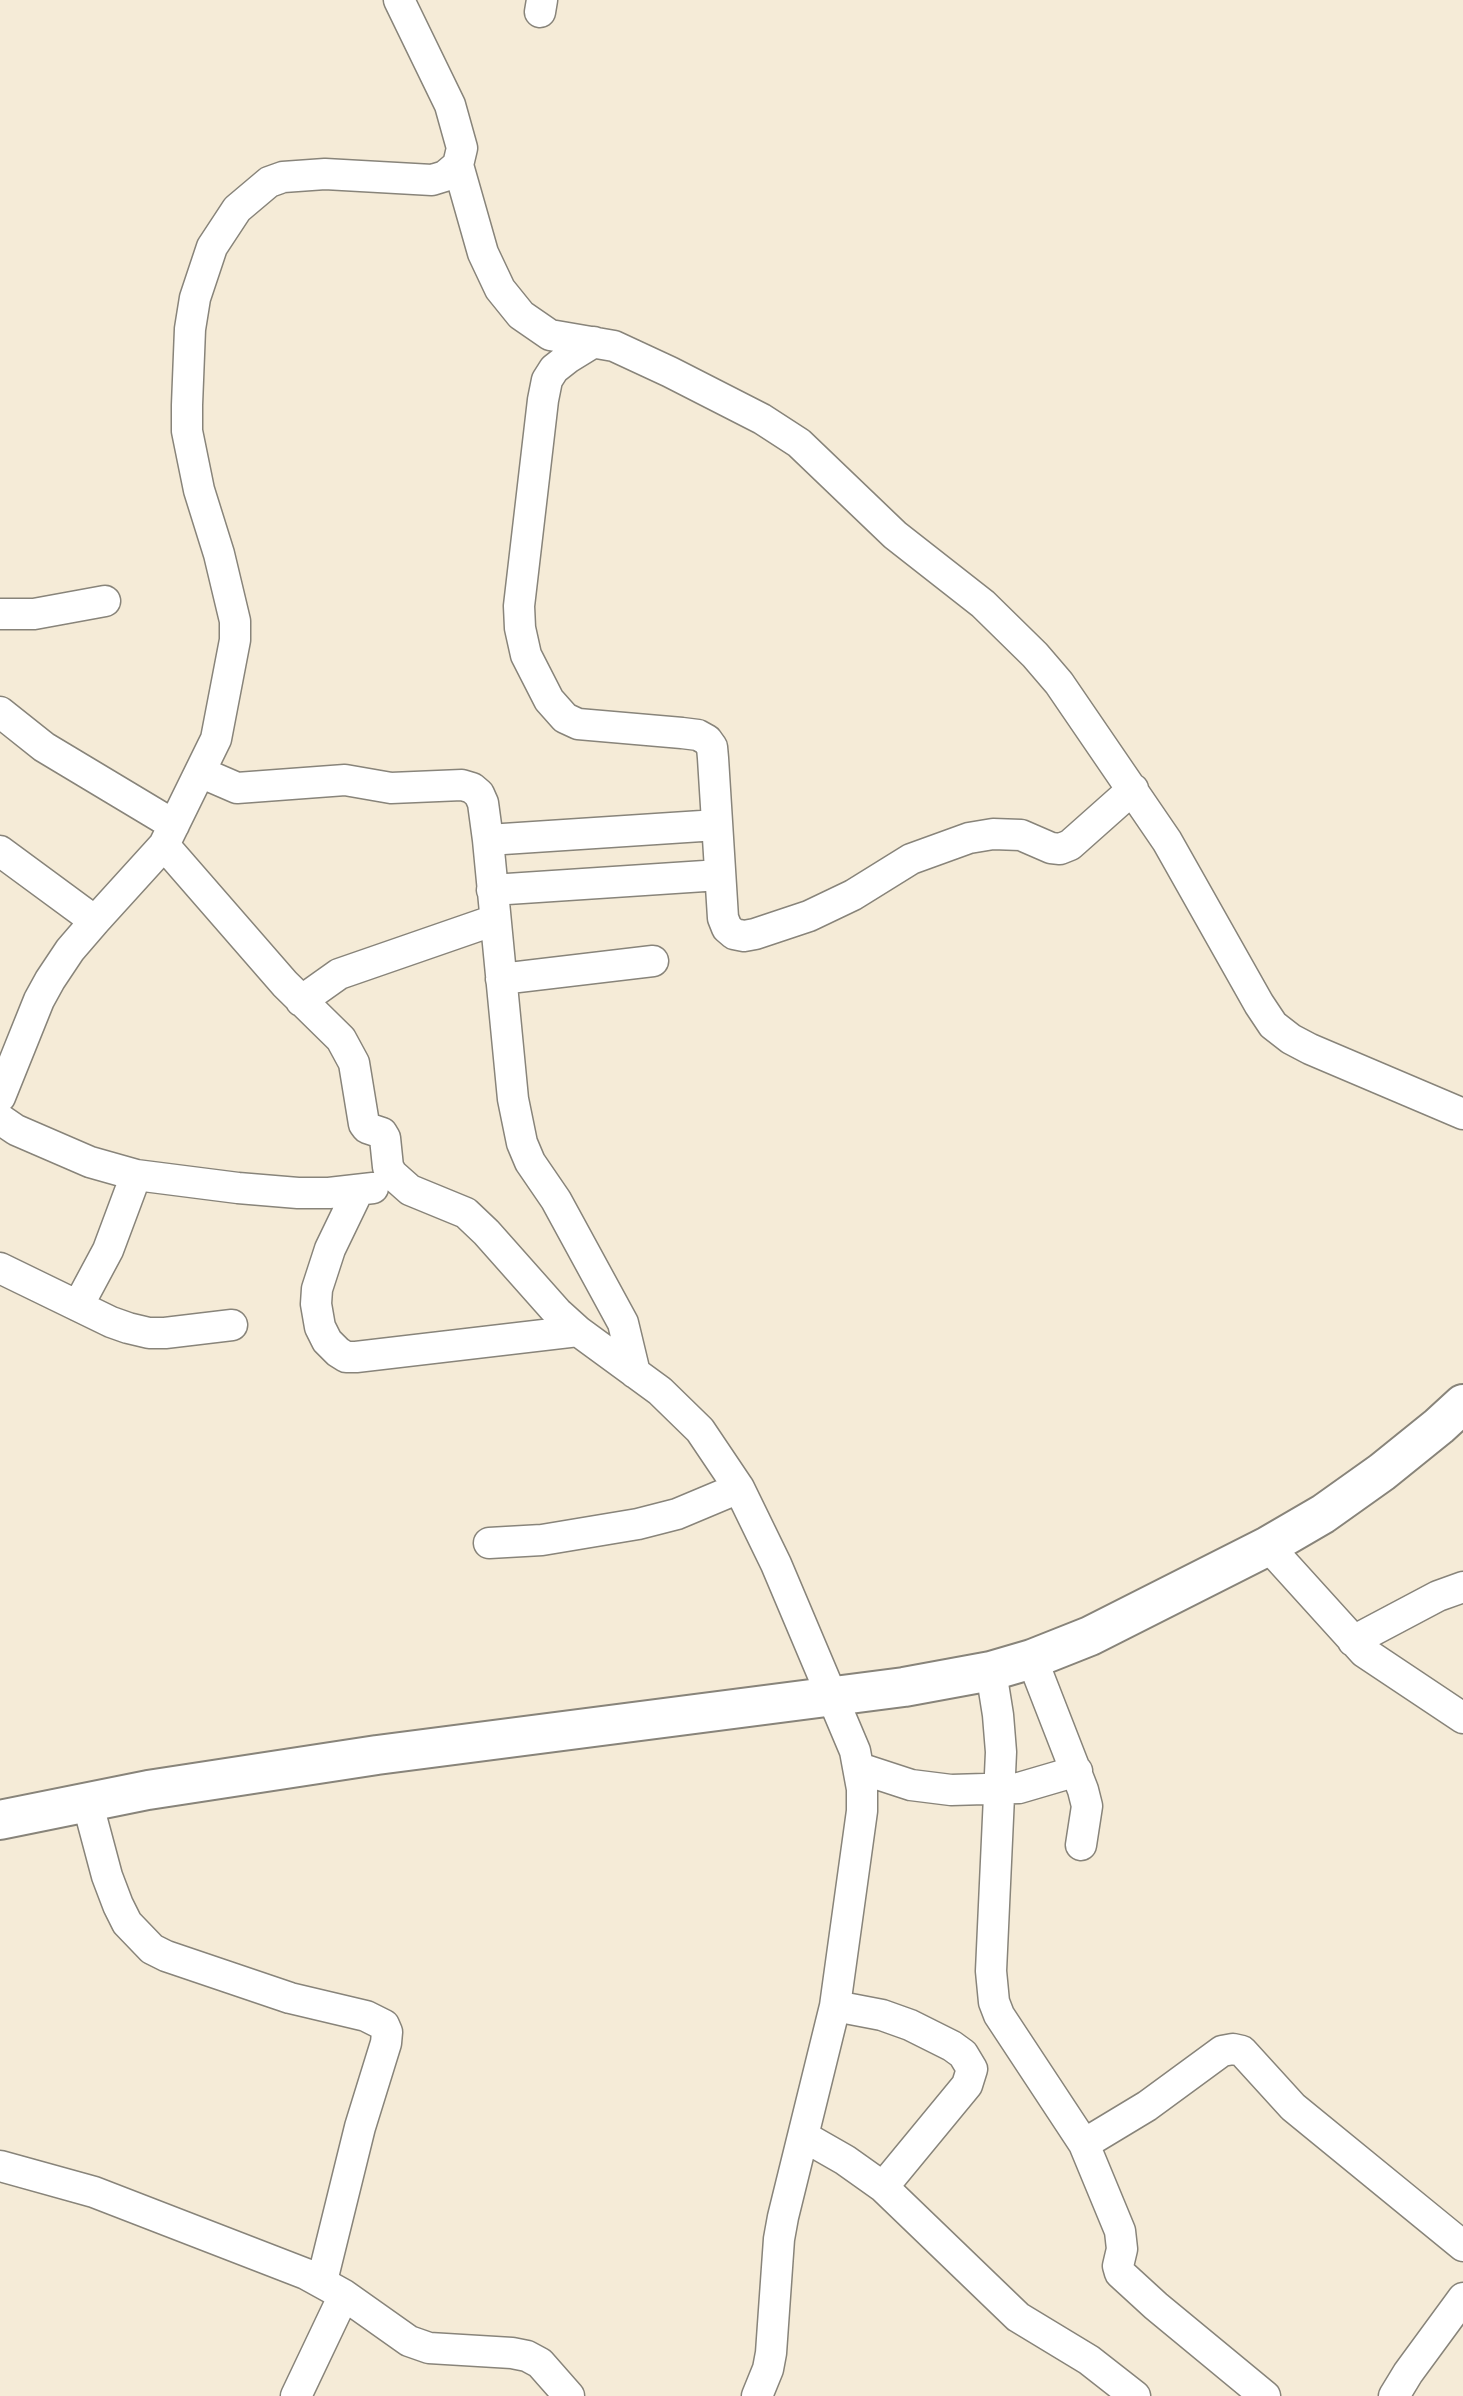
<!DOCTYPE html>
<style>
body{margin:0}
canvas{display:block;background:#f5ebd7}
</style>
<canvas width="1463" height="2396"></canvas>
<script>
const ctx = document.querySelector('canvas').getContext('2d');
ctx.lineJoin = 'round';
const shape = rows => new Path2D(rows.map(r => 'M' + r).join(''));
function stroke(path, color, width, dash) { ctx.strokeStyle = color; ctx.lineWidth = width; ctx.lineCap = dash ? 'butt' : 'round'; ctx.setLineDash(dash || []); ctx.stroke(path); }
const minor = shape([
 [540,12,542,0],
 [458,165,483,253,500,289,521,315,550,335,614,346,670,372,762,419,799,443,895,535,983,604,1035,655,1059,683,1167,841,1259,1004,1273,1025,1291,1039,1310,1049,1463,1114],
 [594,342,568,358,554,369,547,380,543,400,519,606,520,628,526,655,549,700,565,718,578,724,682,733,698,735,707,740,712,747,713,758,723,918,727,928,734,934,744,936,755,934,809,916,853,895,911,859,969,838,993,834,1021,835,1051,848,1060,849,1070,845,1133,789],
 [0,614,34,614,105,601],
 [0,712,44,747,174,825],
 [200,772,237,788,345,780,391,788,462,785,472,788,479,794,483,803,488,840,513,1099,522,1143,530,1162,556,1200,623,1323,635,1373],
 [488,840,717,825],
 [164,845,285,984,341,1039,354,1063,364,1124,367,1128,382,1133,385,1138,388,1167,392,1174,410,1190,466,1213,486,1232,557,1312,578,1331,660,1391,700,1430,739,1488,776,1564,855,1751,862,1789,862,1811,835,2006,783,2217,779,2239,771,2353,768,2369,757,2396],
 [0,851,95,921],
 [492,890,720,875],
 [501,979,653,961],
 [301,1001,339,974,495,920],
 [0,1097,39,1000,50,980,70,950,95,921,164,845,216,739,235,640,235,621,219,554,199,490,187,431,187,405,190,329,195,298,212,247,237,209,269,182,283,177,325,174,432,180,445,176,458,165,462,148,450,105,399,0],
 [0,1119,16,1130,90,1162,136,1175,238,1188,298,1193,329,1193,373,1188],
 [358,1191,330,1249,317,1289,316,1304,320,1327,327,1341,338,1352,346,1357,356,1357,578,1331],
 [0,1268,111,1322,128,1328,149,1333,165,1333,232,1325],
 [78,1306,108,1250,136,1175],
 [489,1543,542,1540,638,1524,677,1514,739,1488],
 [1268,1546,1364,1652,1463,1718],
 [1353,1641,1438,1596,1463,1587],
 [1032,1659,1083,1790,1087,1806,1081,1845],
 [991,1671,998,1715,1001,1752,991,1971,994,2002,999,2015,1084,2144,1120,2231,1122,2249,1118,2266,1120,2273,1156,2306,1265,2396],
 [859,1768,911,1785,951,1790,1019,1788,1077,1771],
 [87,1801,107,1876,118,1905,127,1923,152,1949,166,1956,290,1998,366,2016,384,2025,387,2032,386,2043,360,2127,322,2281],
 [835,2006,882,2015,910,2025,952,2046,963,2054,972,2069,967,2085,883,2187],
 [803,2136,845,2160,883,2187,1018,2317,1089,2360,1135,2396],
 [1084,2144,1147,2106,1222,2051,1233,2049,1242,2051,1293,2107,1463,2246],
 [0,2166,94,2192,306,2274,344,2295,409,2341,429,2348,512,2353,527,2356,540,2363,569,2396],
 [296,2396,344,2295],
 [1394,2396,1408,2373,1463,2298]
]);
const major = shape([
 [0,1820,148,1790,377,1755,904,1687,991,1671,1032,1659,1090,1636,1268,1546,1323,1514,1382,1472,1439,1426,1463,1404]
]);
stroke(minor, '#88847a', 33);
stroke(major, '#88847a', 42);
stroke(minor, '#fff', 30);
stroke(major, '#fff', 38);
</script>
